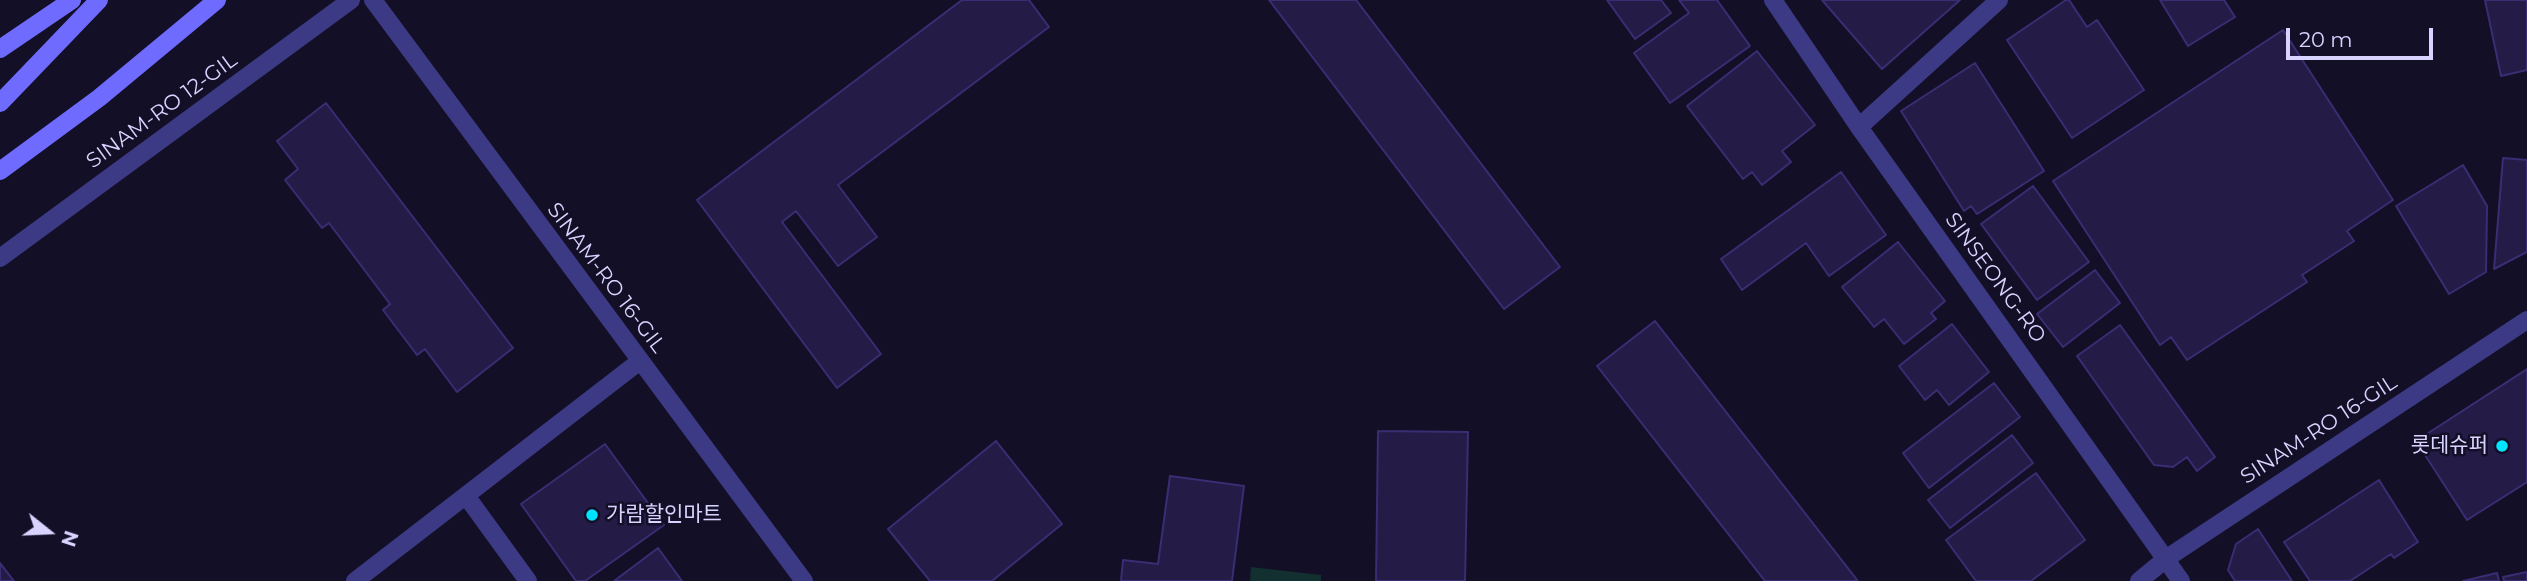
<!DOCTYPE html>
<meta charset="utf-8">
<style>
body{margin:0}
#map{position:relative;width:2527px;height:581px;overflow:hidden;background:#130f26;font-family:Montserrat,sans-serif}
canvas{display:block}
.north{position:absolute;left:14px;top:497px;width:70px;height:70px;-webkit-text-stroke:5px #130f26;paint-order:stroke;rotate:108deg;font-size:19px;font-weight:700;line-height:28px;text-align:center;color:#d9d4ff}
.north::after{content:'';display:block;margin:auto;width:24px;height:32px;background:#d9d4ff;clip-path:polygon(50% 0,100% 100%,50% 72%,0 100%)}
.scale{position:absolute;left:2286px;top:28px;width:147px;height:32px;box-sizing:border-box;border:4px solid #d9d4ff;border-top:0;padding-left:9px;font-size:21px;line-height:24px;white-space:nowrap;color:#d9d4ff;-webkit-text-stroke:5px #130f26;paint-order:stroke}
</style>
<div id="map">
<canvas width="2527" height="581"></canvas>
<div class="north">N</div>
<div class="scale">20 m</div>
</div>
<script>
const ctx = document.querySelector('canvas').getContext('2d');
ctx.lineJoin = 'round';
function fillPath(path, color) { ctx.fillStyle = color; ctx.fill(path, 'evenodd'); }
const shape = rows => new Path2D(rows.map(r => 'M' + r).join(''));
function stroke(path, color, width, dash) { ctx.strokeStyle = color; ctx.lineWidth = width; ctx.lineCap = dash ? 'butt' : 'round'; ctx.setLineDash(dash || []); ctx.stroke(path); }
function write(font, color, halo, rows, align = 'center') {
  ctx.font = font + ' Montserrat,"Noto Sans KR",sans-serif'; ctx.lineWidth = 5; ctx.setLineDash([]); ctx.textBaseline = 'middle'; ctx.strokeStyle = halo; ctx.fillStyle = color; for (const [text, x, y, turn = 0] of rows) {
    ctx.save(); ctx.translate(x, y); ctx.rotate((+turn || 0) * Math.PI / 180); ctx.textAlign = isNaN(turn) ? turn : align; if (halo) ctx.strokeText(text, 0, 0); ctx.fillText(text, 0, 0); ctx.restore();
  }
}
fillPath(shape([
 [1251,567,1321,575,1321,581,1250,581]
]), '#12302f');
const building = shape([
 [962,0,1029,0,1049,27,838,185,877,237,838,266,796,211,782,222,881,354,837,388,697,200,962,0],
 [1269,0,1356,0,1560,267,1504,309,1269,0],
 [1607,0,1661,0,1671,13,1635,39,1607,0],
 [1679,0,1717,0,1750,46,1670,103,1634,53,1689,13,1679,0],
 [1822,0,1960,0,1882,69,1822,0],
 [2066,0,2069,0,2087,27,2097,20,2144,90,2072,138,2007,40,2066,0],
 [2160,0,2224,0,2235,17,2188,46,2160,0],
 [2485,0,2527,0,2527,70,2501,76,2485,0],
 [2283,30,2393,200,2347,231,2354,241,2302,275,2307,282,2187,360,2171,337,2160,345,2053,181,2283,30],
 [1757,51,1815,125,1782,151,1791,162,1762,185,1752,172,1743,179,1687,106,1757,51],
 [1975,63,2044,171,1977,214,1971,206,1964,211,1901,111,1975,63],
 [326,103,513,348,457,392,425,349,417,355,383,310,390,304,329,223,322,228,285,180,298,169,277,141,326,103],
 [2503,158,2527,160,2527,252,2494,269,2503,158],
 [2463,165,2487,206,2486,272,2449,294,2396,206,2463,165],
 [1841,172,1886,235,1829,276,1806,243,1742,290,1721,259,1841,172],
 [2033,186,2089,262,2037,300,1981,224,2033,186],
 [1898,242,1945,301,1931,313,1936,319,1904,344,1884,319,1874,327,1842,287,1898,242],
 [2095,270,2120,303,2063,347,2037,314,2095,270],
 [1655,321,1858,581,1765,581,1597,366,1655,321],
 [1952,324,1989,372,1949,405,1937,390,1925,400,1899,366,1952,324],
 [2120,325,2215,457,2197,471,2187,457,2173,467,2154,465,2077,356,2120,325],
 [2527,369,2527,482,2467,520,2416,441,2527,369],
 [1994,383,2020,417,1929,488,1903,453,1994,383],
 [1378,431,1468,432,1465,581,1376,581,1378,431],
 [2012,435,2033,463,1950,528,1928,500,2012,435],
 [996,441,1062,524,992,581,930,581,888,529,996,441],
 [605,444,664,525,585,581,576,581,521,504,605,444],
 [2036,473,2085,540,2031,581,1976,581,1946,540,2036,473],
 [1170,476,1244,486,1232,581,1121,581,1123,560,1158,564,1170,476],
 [2379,480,2418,542,2394,558,2391,554,2350,581,2310,581,2284,542,2379,480],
 [2258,529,2292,581,2235,581,2228,570,2236,544,2258,529],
 [658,548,682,581,614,581,658,548],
 [0,563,14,581,0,581,0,563],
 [2527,572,2527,581,2504,581,2503,577,2527,572],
 [2497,573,2499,581,2463,581,2497,573]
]);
fillPath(building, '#241b47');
stroke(building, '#3b2d73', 2);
stroke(shape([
 [1859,127,1999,0]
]), '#3d3a85', 18);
stroke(shape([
 [373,0,804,581],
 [1773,0,1859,127,2181,581],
 [0,258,351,0],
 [467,497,528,581],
 [355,581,640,361],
 [2139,581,2167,558,2527,320]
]), '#3d3a85', 18);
stroke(shape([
 [0,49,72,0],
 [0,103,99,0],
 [0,171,99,98,217,0]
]), '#6f6bff', 18);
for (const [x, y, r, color] of [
 [2502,446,7,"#00e5ff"],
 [592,515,7,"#00e5ff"]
]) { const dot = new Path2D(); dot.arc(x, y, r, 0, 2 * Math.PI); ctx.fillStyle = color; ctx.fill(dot); stroke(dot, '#130f26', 2.5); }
write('21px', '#d9d4ff', '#130f26', [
 ["SINAM-RO 12-GIL",162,111,-36],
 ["SINAM-RO 16-GIL",606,278,53],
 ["SINSEONG-RO",1995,278,54],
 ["SINAM-RO 16-GIL",2319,430,-33]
]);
write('21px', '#d9d4ff', '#130f26', [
 ["롯데슈퍼",2488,446],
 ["가람할인마트",606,515,"left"]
], 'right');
</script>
